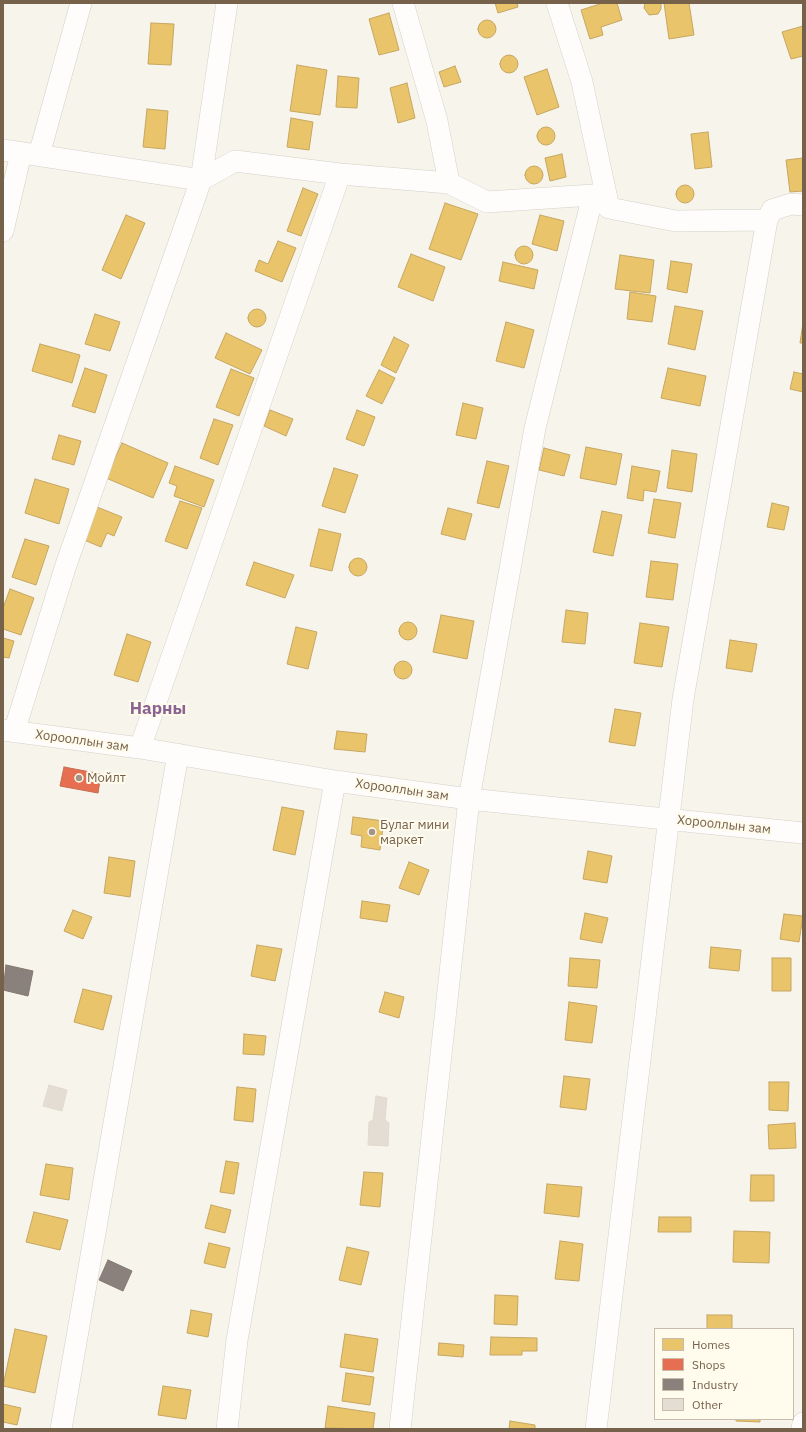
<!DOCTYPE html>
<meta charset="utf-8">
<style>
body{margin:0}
#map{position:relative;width:806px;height:1432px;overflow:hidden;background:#f7f4ec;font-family:"IBM Plex Sans",sans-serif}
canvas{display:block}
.frame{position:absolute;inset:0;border:4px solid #76614b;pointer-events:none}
.legend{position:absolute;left:654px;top:1328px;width:140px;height:92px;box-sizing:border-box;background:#fffbed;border:1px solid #c8bdac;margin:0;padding:5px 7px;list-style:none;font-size:12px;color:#76614b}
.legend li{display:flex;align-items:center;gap:8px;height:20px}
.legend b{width:20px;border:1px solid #c8bdac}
</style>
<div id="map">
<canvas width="806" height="1432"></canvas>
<div class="frame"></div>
<ul class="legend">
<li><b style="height:11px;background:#e9c46a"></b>Homes</li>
<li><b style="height:11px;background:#e76f51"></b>Shops</li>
<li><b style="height:11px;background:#8a817c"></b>Industry</li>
<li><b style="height:11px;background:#e4ddd3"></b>Other</li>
</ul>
</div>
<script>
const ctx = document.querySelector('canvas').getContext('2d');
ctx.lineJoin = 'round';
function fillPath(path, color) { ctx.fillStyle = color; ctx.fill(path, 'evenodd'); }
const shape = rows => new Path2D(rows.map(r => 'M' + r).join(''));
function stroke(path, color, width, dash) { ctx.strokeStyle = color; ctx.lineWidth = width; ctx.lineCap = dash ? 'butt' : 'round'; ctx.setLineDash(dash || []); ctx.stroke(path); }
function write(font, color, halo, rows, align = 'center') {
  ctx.font = font + ' "IBM Plex Sans",sans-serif'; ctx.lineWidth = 4; ctx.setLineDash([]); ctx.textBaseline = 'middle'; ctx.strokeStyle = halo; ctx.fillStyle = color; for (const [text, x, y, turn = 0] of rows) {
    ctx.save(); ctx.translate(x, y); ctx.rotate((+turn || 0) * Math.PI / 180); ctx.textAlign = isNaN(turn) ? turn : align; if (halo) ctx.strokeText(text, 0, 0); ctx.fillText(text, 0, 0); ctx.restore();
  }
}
const homes = shape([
 [495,3,517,3,518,7,498,13,495,3],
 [603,3,617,3,622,20,601,27,603,35,590,39,581,10,603,3],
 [645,3,661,3,661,9,658,14,649,15,644,8,645,3],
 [664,3,689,3,694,35,669,39,664,3],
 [389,13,399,50,379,55,369,19,389,13],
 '478 29a9 9 0 1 1 18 0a9 9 0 1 1-18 0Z',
 [151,23,174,24,171,65,148,64,151,23],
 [803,26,803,56,791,59,782,32,803,26],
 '500 64a9 9 0 1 1 18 0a9 9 0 1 1-18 0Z',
 [297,65,327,70,320,115,290,111,297,65],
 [455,66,461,82,444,87,439,72,455,66],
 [547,69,559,107,537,115,524,77,547,69],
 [338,76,359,78,357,108,336,107,338,76],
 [407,83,415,118,398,123,390,88,407,83],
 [147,109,168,111,165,149,143,147,147,109],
 [291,118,313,122,309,150,287,147,291,118],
 '537 136a9 9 0 1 1 18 0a9 9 0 1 1-18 0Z',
 [708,132,712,167,695,169,691,134,708,132],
 [562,154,566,177,550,181,545,158,562,154],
 [803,158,803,191,790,192,786,160,803,158],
 '525 175a9 9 0 1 1 18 0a9 9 0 1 1-18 0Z',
 '676 194a9 9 0 1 1 18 0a9 9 0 1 1-18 0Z',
 [303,188,318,194,301,236,287,231,303,188],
 [445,203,478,214,461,260,429,249,445,203],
 [126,215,145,223,121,279,102,270,126,215],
 [540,215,564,221,557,251,532,244,540,215],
 [278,241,296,248,282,282,255,271,259,260,268,264,278,241],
 '515 255a9 9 0 1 1 18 0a9 9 0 1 1-18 0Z',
 [411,254,445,267,433,301,398,287,411,254],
 [620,255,654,260,650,293,615,289,620,255],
 [671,261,692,264,687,293,667,289,671,261],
 [503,262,538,270,534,289,499,281,503,262],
 [630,292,656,296,652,322,627,319,630,292],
 [675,306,703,311,695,350,668,344,675,306],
 '248 318a9 9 0 1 1 18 0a9 9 0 1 1-18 0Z',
 [95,314,120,322,110,351,85,344,95,314],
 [506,322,534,330,524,368,496,361,506,322],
 [803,323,803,343,800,343,803,323],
 [226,333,262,350,250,374,215,358,226,333],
 [394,337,409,345,396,373,381,365,394,337],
 [40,344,80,355,72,383,32,371,40,344],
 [85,368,107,375,95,413,72,406,85,368],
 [668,368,706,376,700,406,661,398,668,368],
 [231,369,254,378,239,416,216,407,231,369],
 [379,370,395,378,382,404,366,396,379,370],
 [794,372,803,374,803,392,790,389,794,372],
 [463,403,483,408,476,439,456,435,463,403],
 [270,410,293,419,286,436,264,426,270,410],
 [357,410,375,417,364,446,346,439,357,410],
 [214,419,233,425,218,465,200,458,214,419],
 [59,435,81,441,74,465,52,459,59,435],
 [122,443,168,463,153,498,106,478,122,443],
 [586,447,622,454,616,485,580,478,586,447],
 [544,448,570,455,564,476,539,470,544,448],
 [672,450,697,454,692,492,667,488,672,450],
 [487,461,509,466,499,508,477,503,487,461],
 [175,466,214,480,204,507,174,496,177,486,169,483,175,466],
 [632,466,660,471,656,492,644,490,643,501,627,498,632,466],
 [334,468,358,475,345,513,322,506,334,468],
 [35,479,69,489,59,524,25,513,35,479],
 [654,499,681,503,675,538,648,533,654,499],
 [180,501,202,508,187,549,165,541,180,501],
 [772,503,789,507,784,530,767,527,772,503],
 [97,507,122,517,114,536,107,533,101,547,84,540,97,507],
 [448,508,472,514,465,540,441,534,448,508],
 [602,511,622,515,613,556,593,552,602,511],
 [319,529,341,534,332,571,310,566,319,529],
 [25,539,49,546,36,585,12,577,25,539],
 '349 567a9 9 0 1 1 18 0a9 9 0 1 1-18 0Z',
 [651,561,678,564,673,600,646,597,651,561],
 [254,562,294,575,285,598,246,585,254,562],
 [10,589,34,598,21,635,3,629,3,608,10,589],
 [566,610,588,613,585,644,562,642,566,610],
 [441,615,474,621,467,659,433,652,441,615],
 '399 631a9 9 0 1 1 18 0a9 9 0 1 1-18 0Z',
 [640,623,669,627,662,667,634,663,640,623],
 [296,627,317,632,308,669,287,664,296,627],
 [127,634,151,642,138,682,114,675,127,634],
 [3,638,14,641,9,658,3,657,3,638],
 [730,640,757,644,752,672,726,668,730,640],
 '394 670a9 9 0 1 1 18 0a9 9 0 1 1-18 0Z',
 [615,709,641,713,635,746,609,742,615,709],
 [337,731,367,734,365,752,334,749,337,731],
 [282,807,304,811,295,855,273,850,282,807],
 [353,817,384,821,380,850,361,847,362,836,351,834,353,817],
 [588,851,612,856,607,883,583,879,588,851],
 [109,857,135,861,130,897,104,893,109,857],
 [409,862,429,870,419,895,399,888,409,862],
 [362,901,390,905,387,922,360,918,362,901],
 [73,910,92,917,83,939,64,931,73,910],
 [585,913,608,918,602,943,580,939,585,913],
 [784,914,803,916,799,942,780,939,784,914],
 [257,945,282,949,275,981,251,976,257,945],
 [711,947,741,950,739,971,709,968,711,947],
 [570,958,600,960,597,988,568,986,570,958],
 [772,958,791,958,791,991,772,991,772,958],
 [83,989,112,996,103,1030,74,1022,83,989],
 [385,992,404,997,399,1018,379,1012,385,992],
 [569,1002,597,1006,592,1043,565,1040,569,1002],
 [244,1034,266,1036,264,1055,243,1054,244,1034],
 [564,1076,590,1079,586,1110,560,1107,564,1076],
 [769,1082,789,1082,788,1111,769,1110,769,1082],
 [237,1087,256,1089,253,1122,234,1120,237,1087],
 [795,1123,796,1148,769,1149,768,1125,795,1123],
 [226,1161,239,1163,234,1194,220,1192,226,1161],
 [46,1164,73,1168,69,1200,40,1195,46,1164],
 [364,1172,383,1173,380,1207,360,1205,364,1172],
 [751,1175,774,1175,774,1201,750,1201,751,1175],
 [547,1184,582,1187,579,1217,544,1213,547,1184],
 [211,1205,231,1210,225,1233,205,1228,211,1205],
 [34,1212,68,1220,60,1250,26,1242,34,1212],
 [659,1217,691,1217,691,1232,658,1232,659,1217],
 [734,1231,770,1232,769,1263,733,1262,734,1231],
 [560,1241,583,1244,579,1281,555,1279,560,1241],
 [209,1243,230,1248,225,1268,204,1263,209,1243],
 [347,1247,369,1252,361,1285,339,1280,347,1247],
 [495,1295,518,1296,517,1325,494,1324,495,1295],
 [191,1310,212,1314,208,1337,187,1333,191,1310],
 [707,1315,732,1315,732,1329,707,1329,707,1315],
 [15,1329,47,1336,35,1393,3,1386,15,1329],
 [345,1334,378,1339,373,1372,340,1367,345,1334],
 [491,1337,537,1338,537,1351,522,1351,522,1355,490,1355,491,1337],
 [439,1343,464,1345,463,1357,438,1355,439,1343],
 [346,1373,374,1377,370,1405,342,1401,346,1373],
 [163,1386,191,1390,186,1419,158,1415,163,1386],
 [3,1404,21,1408,17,1425,3,1422,3,1404],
 [328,1406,375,1413,373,1429,325,1428,328,1406],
 [736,1419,760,1419,760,1422,736,1421,736,1419],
 [510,1421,535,1425,535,1429,509,1429,510,1421]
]);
fillPath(homes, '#e9c46a');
stroke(homes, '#c6a661', 1);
const shops = shape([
 [64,767,101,774,98,793,60,786,64,767]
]);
fillPath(shops, '#e76f51');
stroke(shops, '#c56b4f', 1);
const industry = shape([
 [6,965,33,971,28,996,3,990,6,965],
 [108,1260,132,1271,123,1291,99,1280,108,1260]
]);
fillPath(industry, '#8a817c');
stroke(industry, '#84776d', 1);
const building = shape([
 [49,1085,67,1090,62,1111,43,1106,49,1085],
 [376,1096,387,1098,385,1120,389,1123,388,1146,368,1145,369,1122,373,1120,376,1096]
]);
fillPath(building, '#e4ddd3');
stroke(building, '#e0d9ce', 1);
const minor = shape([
 [403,3,437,121,449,183],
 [557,3,582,82,609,208],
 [3,150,201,180,235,161,340,174,449,183,487,202,593,195,609,208,676,221,767,220,772,210,791,204,803,205],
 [39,155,81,3],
 [3,231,21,153],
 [3,730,140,748,335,781,469,799,803,833],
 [14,732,66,565,201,180,227,3],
 [140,748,340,174],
 [61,1429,178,754],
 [227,1429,237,1340,335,781],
 [400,1429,469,799,535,428,593,195],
 [596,1429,683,699,767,220],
 [802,1429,803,1423]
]);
stroke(minor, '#d4d0c7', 22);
stroke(minor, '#fefdfc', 21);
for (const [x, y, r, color] of [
 [79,778,4,"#a39483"],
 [372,832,4,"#a39483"]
]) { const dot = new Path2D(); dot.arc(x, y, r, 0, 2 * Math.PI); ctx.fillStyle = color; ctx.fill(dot); stroke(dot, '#fffbed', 1.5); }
write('13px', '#76614b', '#fffbed', [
 ["Хорооллын зам",82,741,8],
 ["Хорооллын зам",402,790,8],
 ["Хорооллын зам",724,825,6]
]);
write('13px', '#76614b', '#fffbed', [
 ["Мойлт",87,778],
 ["Булаг мини",380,825],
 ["маркет",380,840]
], 'left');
write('bold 17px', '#8a6392', '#fffbed', [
 ["Нарны",158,709]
]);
</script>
